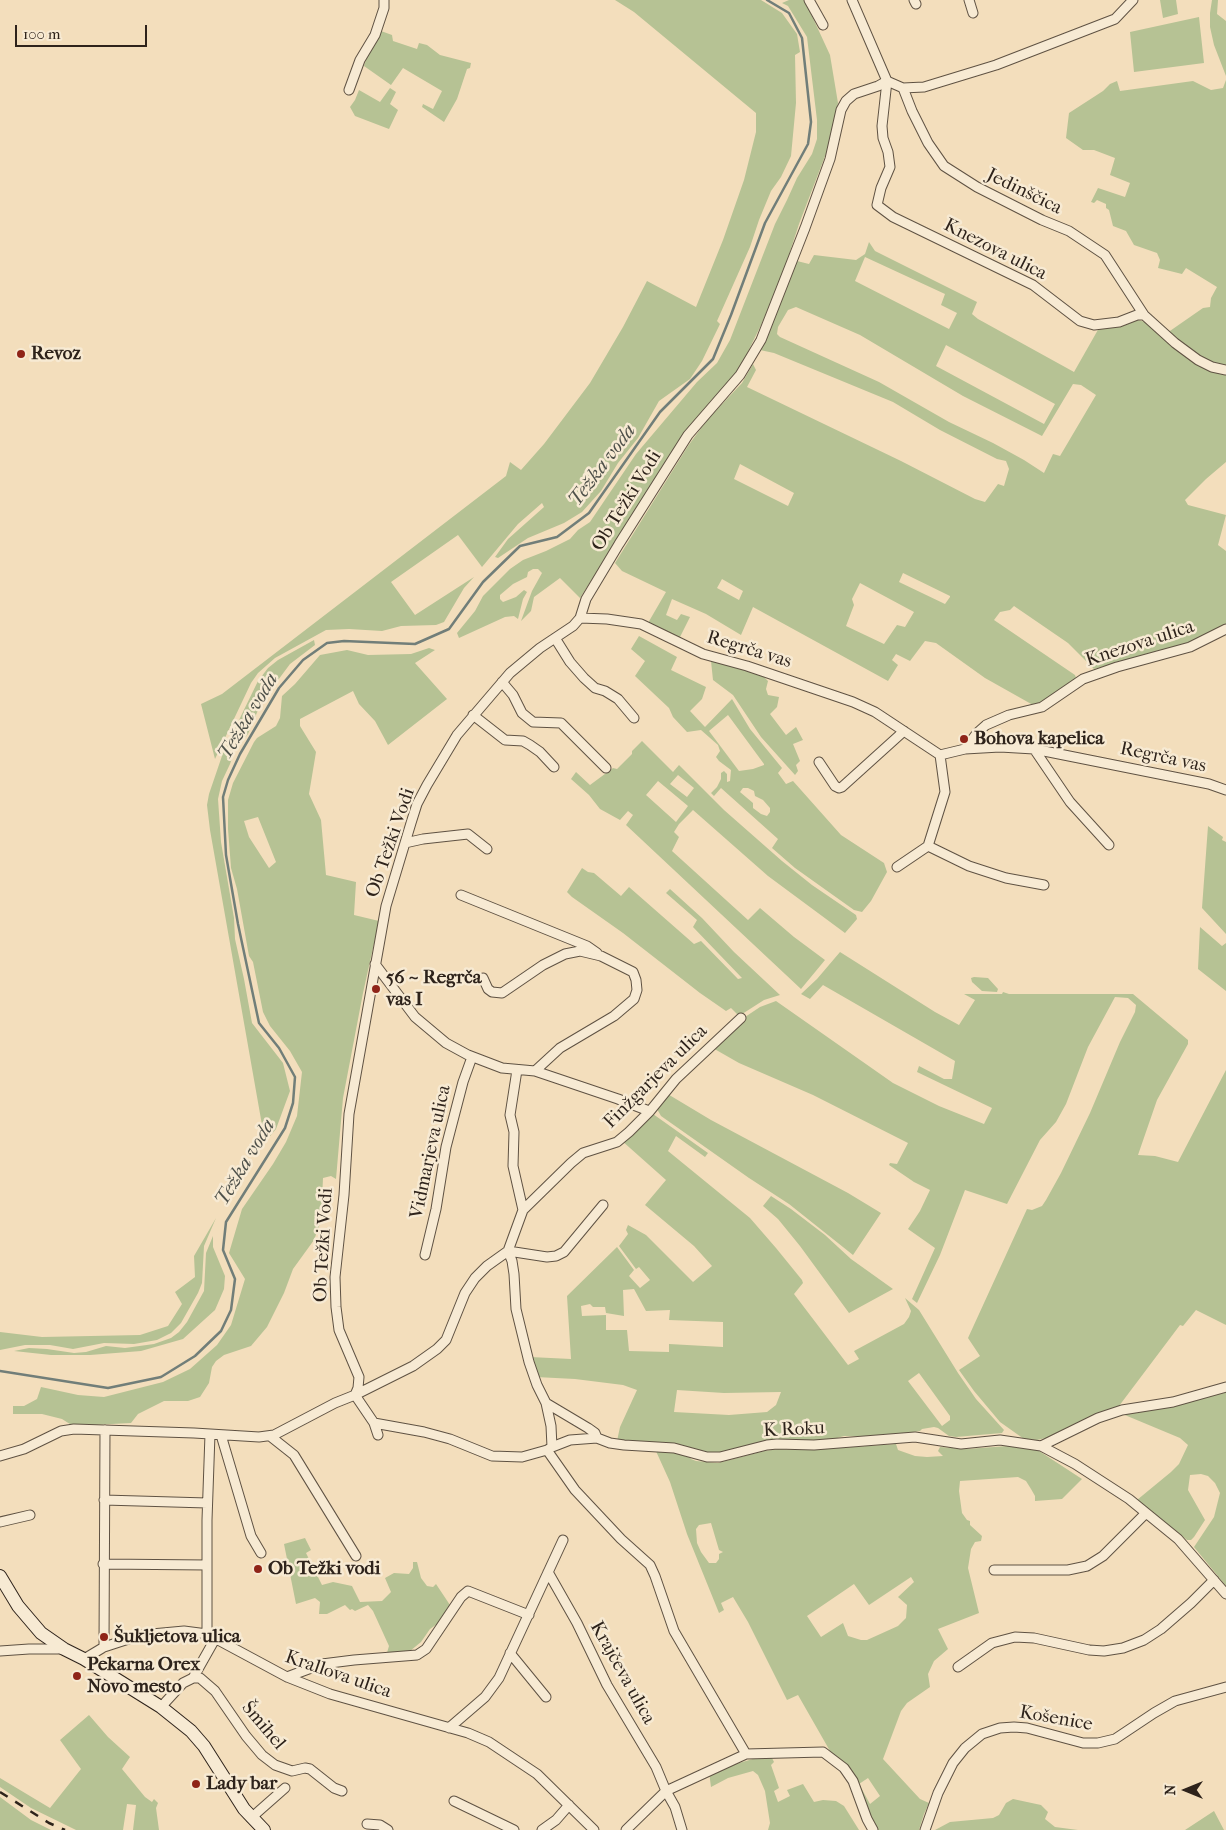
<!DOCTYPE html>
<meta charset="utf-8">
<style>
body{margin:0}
#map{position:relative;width:1226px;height:1830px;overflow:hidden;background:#f3debc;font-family:"IM FELL French Canon",serif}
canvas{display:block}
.north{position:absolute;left:1161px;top:1765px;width:50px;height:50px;-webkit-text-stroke:4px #f7ead3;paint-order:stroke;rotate:270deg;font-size:14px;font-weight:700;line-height:20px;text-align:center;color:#2e231b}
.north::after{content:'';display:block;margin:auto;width:18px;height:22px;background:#2e231b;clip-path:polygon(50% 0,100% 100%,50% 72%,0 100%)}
.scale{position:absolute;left:15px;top:25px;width:132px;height:22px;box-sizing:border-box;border:2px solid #2e231b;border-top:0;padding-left:6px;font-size:15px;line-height:18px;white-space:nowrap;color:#2e231b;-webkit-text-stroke:4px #f7ead3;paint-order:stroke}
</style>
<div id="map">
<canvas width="1226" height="1830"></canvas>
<div class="north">N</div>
<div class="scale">100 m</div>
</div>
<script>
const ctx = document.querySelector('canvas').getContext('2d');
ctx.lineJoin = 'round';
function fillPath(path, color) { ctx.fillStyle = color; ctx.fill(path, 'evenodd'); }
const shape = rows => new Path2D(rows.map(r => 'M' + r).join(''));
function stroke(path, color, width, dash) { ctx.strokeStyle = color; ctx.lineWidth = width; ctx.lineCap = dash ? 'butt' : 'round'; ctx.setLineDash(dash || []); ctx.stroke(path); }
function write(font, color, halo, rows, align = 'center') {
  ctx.font = font + ' "IM FELL French Canon",serif'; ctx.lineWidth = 5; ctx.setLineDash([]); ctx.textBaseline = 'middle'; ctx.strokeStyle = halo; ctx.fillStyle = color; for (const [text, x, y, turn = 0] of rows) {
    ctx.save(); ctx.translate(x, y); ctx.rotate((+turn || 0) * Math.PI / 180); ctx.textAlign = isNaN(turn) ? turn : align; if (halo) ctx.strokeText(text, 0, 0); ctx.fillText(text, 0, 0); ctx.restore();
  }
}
fillPath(shape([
 [615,0,761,0,782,13,797,34,800,52,795,55,796,103,791,156,781,177,771,191,759,220,750,247,717,321,720,324,702,361,690,379,659,401,638,438,618,463,601,491,582,512,564,523,528,538,498,558,495,557,508,539,544,507,542,503,518,524,482,567,458,535,391,582,415,615,474,577,464,588,444,622,436,625,401,626,382,631,349,629,326,630,275,658,258,673,251,683,215,759,201,704,222,694,506,476,510,462,521,470,544,444,590,383,623,327,647,281,696,307,723,240,744,180,756,132,756,113,634,12],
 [789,0,804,0,806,3,830,55,838,103,827,151,799,224,785,267,762,323,740,368,728,383,708,404,675,447,659,471,638,507,580,598,560,578,534,597,531,611,521,621,532,591,542,573,538,569,533,569,528,572,527,577,513,584,500,595,500,599,503,602,516,597,524,590,527,592,523,599,518,619,514,616,505,617,459,638,457,633,475,611,483,596,510,569,523,560,546,551,570,539,578,530,590,522,636,454,697,382,717,363,730,340,775,224,787,200,797,178,812,154,817,139,817,120,807,37,788,6,782,3],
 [1160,0,1176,0,1178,14,1163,18],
 [1212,0,1218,0,1217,14,1226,21,1226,76,1214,45,1210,27,1210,13],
 [1199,17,1204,63,1134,72,1130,32],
 [381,31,392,35,393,41,417,49,419,43,427,45,440,55,471,63,470,68,467,69,457,99,444,122,422,107,423,104,433,109,442,91,403,68,391,85,364,66,367,56,377,41],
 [1226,80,1226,367,1212,364,1195,354,1167,333,1203,308,1210,307,1211,298,1217,287,1186,268,1182,274,1158,268,1160,260,1157,253,1134,245,1126,231,1113,226,1109,210,1106,208,1106,204,1097,200,1094,203,1091,202,1098,188,1125,197,1130,183,1110,175,1115,158,1094,150,1083,150,1066,138,1069,113,1103,91,1110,84,1117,81,1120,91,1193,81,1211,90,1223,88],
 [390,88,396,92,390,104,398,110,389,129,355,116,350,107,355,100,359,90,380,102],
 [869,242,875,251,977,302,972,314,978,319,1074,372,1099,328,1120,327,1138,320,1145,322,1179,351,1226,373,1226,462,1206,479,1185,500,1188,505,1226,515,1218,545,1226,551,1226,626,1193,642,1094,669,1068,643,1014,606,1010,610,1000,612,994,620,1075,675,1076,678,1048,699,1033,705,985,678,936,643,925,641,910,661,896,654,892,660,898,665,888,681,753,607,741,635,706,614,672,599,666,615,677,620,681,614,690,617,679,639,648,623,666,592,622,571,615,563,688,446,707,420,742,383,753,364,756,370,747,387,901,461,975,499,985,502,998,484,1004,486,1009,469,1006,461,997,459,940,430,893,402,774,353,760,350,797,261,809,264,814,255,856,260,865,254],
 [865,257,945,294,941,305,957,313,949,329,855,281],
 [796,307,860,335,963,396,1042,436,1073,384,1081,385,1096,395,1060,456,1053,454,1044,473,1024,460,993,443,949,422,879,382,780,337,777,334,778,327,788,310],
 [946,345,1055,404,1044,424,936,366],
 [740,464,794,493,788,506,734,479],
 [903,573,950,596,950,597,945,604,899,582],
 [722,579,743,591,739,600,717,588],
 [860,583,914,612,905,627,897,625,884,644,846,626,854,605,852,599],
 [639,636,677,657,671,670,706,687,702,699,690,711,705,727,732,699,750,729,782,768,778,773,786,784,793,781,841,835,884,863,887,872,871,901,862,912,854,910,795,868,772,848,778,839,721,788,714,796,711,793,717,787,721,779,721,773,724,771,727,774,727,782,730,781,731,770,719,761,716,757,720,751,718,745,701,730,687,732,673,717,669,708,635,676,645,661,631,649],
 [728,715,764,764,764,765,753,769,739,771,709,731],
 [743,788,748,788,754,791,755,796,763,800,770,808,770,812,767,816,761,814,753,808,753,803,740,792],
 [314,640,315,645,290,664,261,703,248,734,235,750,230,764,222,781,218,799,221,842,234,918,235,939,244,979,252,1023,283,1063,290,1091,276,1129,265,1142,210,830,207,805,209,794,223,753,258,681,268,668,278,660],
 [429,648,435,650,415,663,447,699,388,745,375,721,359,704,353,691,300,719,300,726,316,752,309,794,321,820,326,875,356,882,354,915,379,921,363,993,343,1098,336,1179,331,1176,323,1178,321,1221,314,1240,293,1269,284,1293,267,1327,251,1346,224,1355,216,1361,212,1367,209,1383,200,1397,188,1401,164,1401,138,1414,131,1423,73,1426,62,1419,42,1414,13,1414,13,1406,24,1406,37,1399,41,1387,78,1395,104,1397,163,1382,190,1369,217,1345,231,1325,245,1279,229,1253,242,1209,273,1164,286,1142,297,1116,302,1072,290,1051,270,1026,263,1012,253,962,249,956,237,889,231,868,228,829,228,800,233,783,254,742,257,738,276,726,280,718,282,696,295,684,320,655,347,650,368,655,411,654],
 [258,817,276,862,269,868,249,837,244,821],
 [711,661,718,661,762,675,768,681,766,689,768,695,779,697,777,707,770,714,786,735,796,727,803,740,793,744,800,761,796,765,798,771,795,775,761,737,733,695,713,680],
 [642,741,673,772,679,765,724,810,782,861,812,885,856,915,857,919,845,933,768,876,693,810,679,824,674,832,679,837,672,851,748,920,760,908,794,937,825,960,801,989,626,825,633,815,628,811,620,820,600,809,589,795,571,779,576,772,590,785,613,768,617,769,632,754,632,751],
 [678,775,694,788,687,797,670,784],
 [658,781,688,806,676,822,646,795],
 [1208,826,1223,837,1222,840,1226,842,1226,934,1202,908],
 [582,868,588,872,594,873,621,896,629,887,694,944,701,941,738,979,742,978,693,927,697,920,666,893,670,889,702,918,734,952,780,995,764,1000,739,1016,731,1008,726,1011,700,993,623,933,572,897,567,892],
 [1200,927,1222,946,1226,943,1226,991,1198,969],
 [840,952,935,1012,959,1025,975,1000,964,994,1002,994,1003,992,1009,994,1133,994,1188,1040,1188,1044,1157,1100,1138,1155,1155,1156,1178,1162,1226,1070,1226,1325,1196,1310,1183,1326,1180,1325,1119,1406,1055,1436,1037,1440,1024,1439,1000,1422,974,1391,959,1370,980,1356,968,1338,1027,1209,1032,1210,1042,1206,1046,1200,1061,1173,1090,1113,1120,1042,1135,1012,1136,1005,1128,998,1115,997,1088,1047,1066,1104,1056,1122,1040,1140,1007,1204,965,1190,940,1255,917,1303,912,1299,935,1248,908,1229,920,1211,930,1190,914,1182,889,1165,890,1163,897,1164,908,1143,813,1095,739,1063,711,1047,742,1019,760,1007,776,1001,893,1083,939,1106,984,1124,992,1108,917,1072,919,1066,944,1079,952,1079,955,1061,823,985,810,999,801,994,817,979],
 [974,977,988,978,998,989,997,992,982,991,972,982,971,978],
 [666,1093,711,1120,848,1193,881,1213,853,1255,789,1204,749,1178,661,1116,657,1109,658,1106],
 [653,1114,708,1153,705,1157,676,1136,668,1151,750,1218,776,1248,802,1280,803,1283,794,1294,848,1365,859,1359,854,1351,904,1324,909,1317,911,1311,905,1298,919,1310,958,1373,976,1399,1004,1430,1002,1433,956,1437,949,1436,938,1428,934,1427,922,1429,920,1431,878,1437,844,1436,830,1440,709,1454,617,1441,620,1427,637,1390,623,1385,575,1379,536,1377,530,1357,571,1359,567,1296,617,1247,634,1270,629,1276,640,1288,650,1280,639,1267,636,1269,619,1246,628,1234,626,1230,628,1225,646,1235,693,1282,712,1266,694,1246,645,1205,666,1180,621,1140],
 [634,1289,646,1311,670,1310,669,1320,723,1322,723,1347,669,1344,669,1352,629,1351,627,1330,606,1330,606,1315,582,1316,581,1306,590,1304,593,1307,605,1307,606,1313,624,1316,623,1290],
 [919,1373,950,1416,950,1420,942,1426,908,1381],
 [677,1390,724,1393,781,1392,776,1405,767,1412,729,1415,674,1412],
 [771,1196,791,1209,825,1235,851,1259,893,1289,849,1313,800,1246,778,1219,763,1206],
 [216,1218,204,1246,202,1283,198,1293,181,1323,171,1333,157,1340,134,1344,104,1343,73,1349,50,1345,25,1345,0,1350,0,1332,42,1337,140,1335,168,1326,182,1304,175,1292,195,1277,194,1256],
 [213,1236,213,1247,225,1276,224,1289,215,1310,183,1339,141,1351,90,1355,51,1355,14,1351,29,1348,47,1349,74,1353,86,1352,106,1346,125,1348,154,1344,171,1338,179,1332,187,1322,204,1291,206,1253],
 [1226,1390,1226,1586,1194,1547,1214,1517,1220,1493,1215,1483,1208,1476,1201,1474,1190,1475,1188,1490,1205,1520,1194,1537,1191,1540,1187,1540,1137,1500,1171,1472,1179,1464,1188,1445,1180,1438,1120,1413],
 [896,1444,898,1450,915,1456,927,1457,943,1456,938,1451,940,1447,966,1449,1008,1446,1036,1449,1082,1479,1062,1499,1035,1501,1035,1496,1031,1489,1026,1481,1018,1477,960,1481,959,1491,962,1513,967,1520,970,1521,970,1525,982,1536,981,1541,975,1542,971,1549,968,1568,979,1613,938,1629,948,1649,934,1661,928,1674,930,1687,907,1703,901,1711,883,1759,920,1799,929,1803,924,1814,919,1830,876,1830,842,1764,830,1751,798,1695,787,1700,748,1622,733,1597,721,1603,724,1610,719,1613,687,1534,670,1482,655,1449,665,1449,689,1456,691,1459,696,1461,718,1463,764,1451,778,1449,809,1450],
 [711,1523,719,1550,723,1552,719,1554,719,1559,716,1563,709,1563,701,1552,697,1543,696,1529,699,1525],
 [911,1577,914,1582,898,1597,907,1605,906,1618,898,1626,867,1640,861,1640,848,1636,843,1623,821,1637,807,1616,854,1584,869,1605],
 [868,1778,880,1796,870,1804,859,1784],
 [305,1538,311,1550,306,1553,322,1585,333,1582,352,1586,360,1602,382,1601,391,1592,385,1578,394,1573,409,1574,413,1568,413,1562,417,1562,421,1578,427,1586,433,1587,436,1584,450,1605,444,1619,430,1629,421,1642,410,1651,386,1656,389,1646,373,1611,368,1605,355,1611,352,1609,350,1610,345,1605,327,1614,319,1614,320,1602,315,1598,296,1604,284,1544],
 [89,1715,108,1737,130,1757,122,1769,145,1797,152,1802,154,1799,158,1803,156,1808,159,1830,133,1830,136,1805,127,1804,123,1830,76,1830,31,1808,0,1787,0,1778,50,1808,81,1769,60,1740],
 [756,1758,772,1758,774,1762,771,1765,779,1788,774,1791,778,1802,790,1796,787,1790,803,1784,814,1802,823,1800,836,1801,844,1806,859,1830,768,1830,770,1823,765,1791,758,1775,753,1771,728,1778,711,1787,709,1772],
 [0,1797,31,1820,51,1830,0,1830],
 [1013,1799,1041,1805,1048,1812,1045,1819,1055,1827,1078,1830,935,1830,950,1822,993,1818,999,1815,1006,1803],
 [1214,1811,1224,1830,1185,1830]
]), '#b6c294');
stroke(shape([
 [0,1371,108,1388,161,1377,195,1356,221,1331,231,1310,235,1279,223,1250,226,1222,285,1128,293,1103,295,1077,279,1048,259,1023,238,924,226,855,223,797,228,780,240,754,279,688,303,660,327,643,344,641,415,644,449,629,483,582,520,546,557,537,589,513,660,412,713,359,731,315,765,223,808,144,811,122,802,38,789,13,767,0]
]), '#717e79', 2.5);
const street = shape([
 [809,0,823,25],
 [852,0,887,81,882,126,883,138,888,152,890,167,881,188,877,205,893,217,1033,285,1080,321,1094,325,1119,322,1137,315,1144,315],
 [914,0,916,4],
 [969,0,973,13],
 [903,88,912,111,928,143,944,166,977,187,1042,220,1069,231,1105,255,1144,315,1175,343,1198,360,1212,367,1226,370],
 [349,90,360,60,375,35,384,8,384,0],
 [580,618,607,619,641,624,703,654,747,666,853,702,875,712,940,755,945,792,928,846,897,867],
 [555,638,570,662,584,678,595,688,605,691,618,699,634,718],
 [502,682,513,695,522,713,533,722,561,723,606,768],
 [473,715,505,740,523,741,530,745,540,752,554,767],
 [965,749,977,733,986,725,1009,715,1042,707,1083,679,1117,667,1190,647,1226,629],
 [1034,749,1070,802,1109,845],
 [940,755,965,749,1000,747,1034,749,1209,784,1226,790],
 [819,762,835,786,839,788,842,787,904,731],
 [405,843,423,839,468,834,487,849],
 [928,846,969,866,1006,878,1044,885],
 [461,895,587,946,597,953],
 [375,964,415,1017,446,1043,468,1055,502,1068,535,1071,618,1099,649,1111],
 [483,978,488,989,492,992,502,993,543,965,565,954,580,951,601,956,633,972,636,980,637,990,634,999,614,1016,560,1048,535,1071],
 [517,1070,510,1115,514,1132,513,1166,523,1210],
 [425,1255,436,1209,446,1147,463,1082,472,1057],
 [1226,1387,1173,1402,1122,1410,1098,1418,1041,1446,1075,1464,1129,1499,1178,1539,1226,1594],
 [546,1403,588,1428,595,1433,597,1438],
 [374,1423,424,1432,450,1439,492,1456,522,1457,547,1450,575,1490,621,1539,650,1565,655,1576,674,1631,746,1754],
 [221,1435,251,1536,261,1553],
 [378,1435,374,1423,355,1395,413,1366,437,1349,446,1340,465,1293,475,1278,487,1266,508,1251,547,1257,556,1256,564,1252,603,1205],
 [270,1436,294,1455,356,1556],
 [552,1447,570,1440,597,1438,610,1443,624,1445,674,1448,707,1457,720,1457,767,1445,777,1444,814,1445,915,1437,961,1444,1000,1440,1041,1446],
 [547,1450,552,1447,551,1426,546,1403,537,1385,529,1362,516,1309,514,1274,512,1261,508,1251,523,1210,571,1163,583,1153,617,1142,629,1132,650,1111,676,1079,741,1018],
 [0,1456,24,1449,61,1431,74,1429,194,1433,259,1437,274,1435,335,1403,355,1395,358,1388,359,1377,339,1330,336,1307,335,1277,344,1195,349,1114,386,906,411,823,417,804,427,785,457,735,510,673,540,648,573,626,580,618,586,599,619,544,688,435,740,375,761,340,805,228,830,159,841,110,846,101,854,94,878,86,887,81,903,88,924,87,996,65,1115,19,1133,0],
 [104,1500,207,1503],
 [0,1522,30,1515],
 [103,1564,207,1565],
 [994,1570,1068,1570,1087,1566,1103,1556,1146,1513],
 [548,1572,577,1623,607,1685,656,1767,666,1791,675,1807,682,1830],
 [207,1634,207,1520,210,1434],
 [104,1647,105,1430],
 [0,1651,29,1649,64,1649],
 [510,1653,546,1697],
 [84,1659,104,1647,141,1635,184,1631,207,1634,287,1677,330,1694,468,1733,489,1742,537,1774,594,1830],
 [958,1667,992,1643,1015,1637,1034,1638,1089,1650,1104,1651,1123,1648,1144,1640,1161,1629,1191,1603,1214,1580],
 [287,1677,322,1664,354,1660,417,1655,426,1649,461,1597,468,1591,529,1615],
 [193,1678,200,1678,215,1691,246,1736,262,1755,275,1765,292,1771,305,1768,310,1769,334,1788,342,1791],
 [161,1707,183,1683,193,1678,215,1639],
 [449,1728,485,1697,499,1678,563,1540],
 [454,1801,514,1830],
 [251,1818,285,1788],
 [367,1824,380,1825,388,1830],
 [542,1830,556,1820,569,1805],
 [626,1830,666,1791,746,1754,823,1752,844,1768,853,1781,867,1819,873,1830],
 [925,1830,938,1793,953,1763,965,1748,982,1734,1000,1728,1014,1727,1027,1728,1083,1743,1098,1743,1115,1739,1154,1713,1175,1701,1226,1687]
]);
const secondary = shape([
 [0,1576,18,1606,41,1633,64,1649,84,1659,161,1707,191,1731,204,1746,244,1809,264,1830]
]);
stroke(street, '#5f5243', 11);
stroke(secondary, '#2e231b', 14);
stroke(street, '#f7ead3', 9);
stroke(secondary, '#f7ead3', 12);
stroke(shape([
 [0,1792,49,1823,65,1830]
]), '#2e231b', 2.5, [9, 9]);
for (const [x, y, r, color] of [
 [21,354,5,"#8f2418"],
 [964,739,5,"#8f2418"],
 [376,989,5,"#8f2418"],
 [258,1569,5,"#8f2418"],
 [104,1637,5,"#8f2418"],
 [77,1676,5,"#8f2418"],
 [196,1784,5,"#8f2418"]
]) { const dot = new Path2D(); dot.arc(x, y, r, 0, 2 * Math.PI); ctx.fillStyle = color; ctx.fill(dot); stroke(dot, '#f7ead3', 2); }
write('19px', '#2e231b', '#f7ead3', [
 ["Jedinščica",1024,192,26],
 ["Knezova ulica",995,250,27],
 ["Ob Težki Vodi",627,501,-58],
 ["Knezova ulica",1140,644,-18],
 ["Regrča vas",749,650,17],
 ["Regrča vas",1163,758,12],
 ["Ob Težki Vodi",391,843,-71],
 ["Finžgarjeva ulica",656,1077,-45],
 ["Vidmarjeva ulica",431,1152,-78],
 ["Ob Težki Vodi",324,1245,-87],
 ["K Roku",794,1430,-3],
 ["Krajčeva ulica",622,1673,61],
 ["Krallova ulica",338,1675,19],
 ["Košenice",1056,1719,10],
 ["Šmihel",263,1726,50]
]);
write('bold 19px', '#2e231b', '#f7ead3', [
 ["Revoz",31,354],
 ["Bohova kapelica",974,739],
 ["56 ~ Regrča",386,978],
 ["vas I",386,1000],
 ["Ob Težki vodi",268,1569],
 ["Šukljetova ulica",114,1637],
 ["Pekarna Orex",87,1665],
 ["Novo mesto",87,1687],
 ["Lady bar",206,1784]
], 'left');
write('italic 20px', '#4f514a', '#f7ead3', [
 ["Težka voda",603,466,-53],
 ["Težka voda",249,717,-59],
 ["Težka voda",246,1163,-59]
]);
</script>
